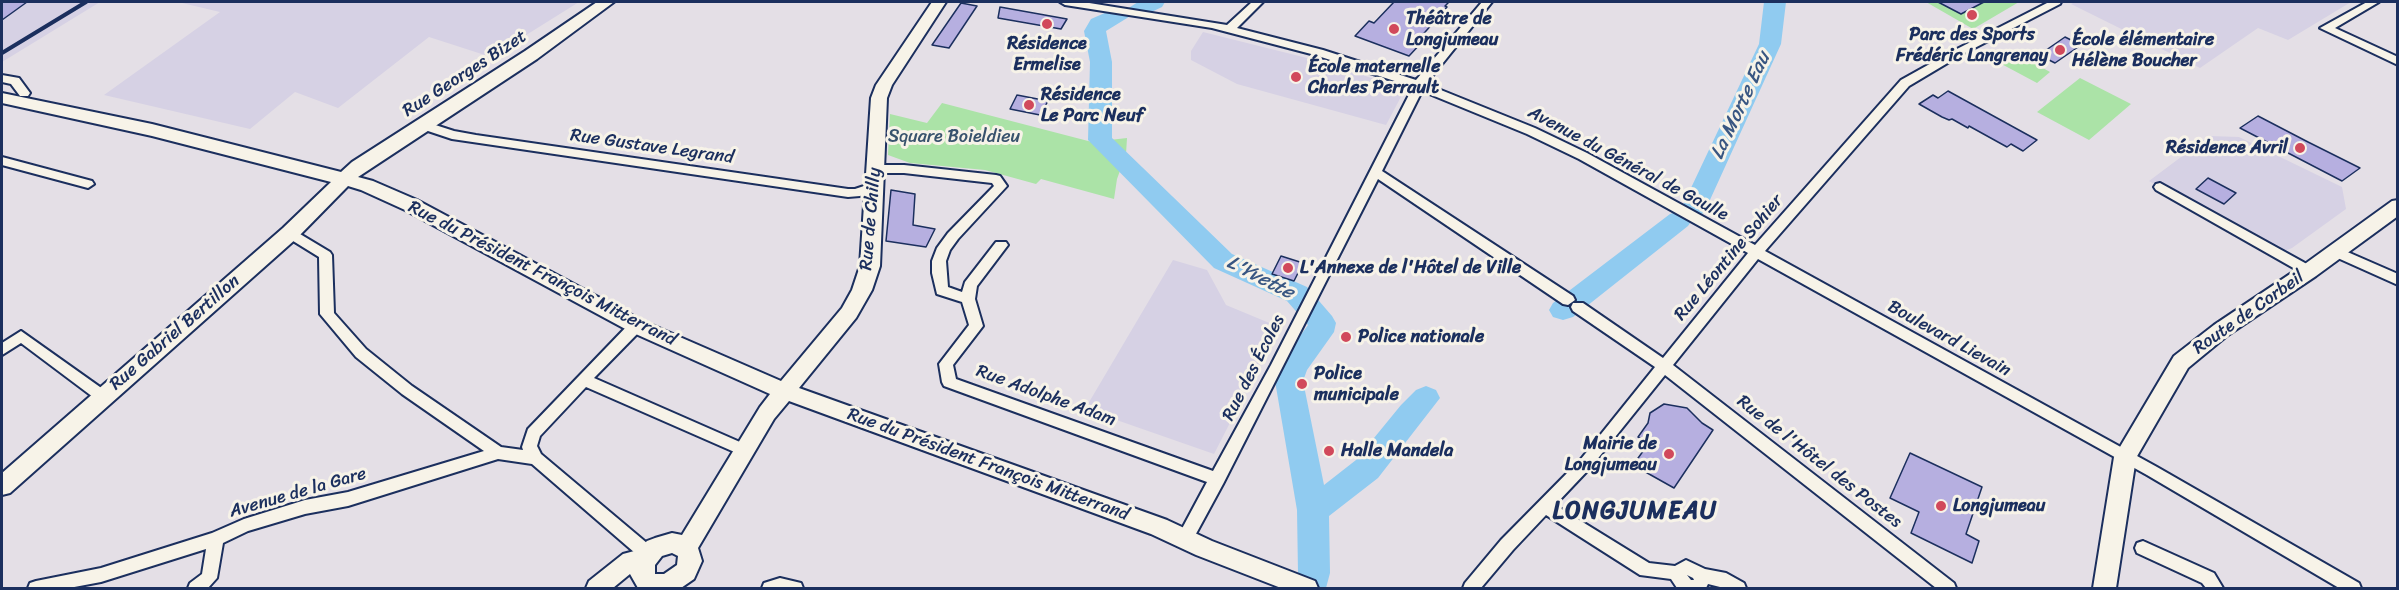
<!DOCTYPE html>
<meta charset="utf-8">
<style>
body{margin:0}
#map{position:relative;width:2399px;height:590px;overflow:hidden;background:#e4dfe6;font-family:Sriracha,sans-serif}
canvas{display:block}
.frame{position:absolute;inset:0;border:3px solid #1b2f5e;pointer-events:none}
</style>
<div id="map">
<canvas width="2399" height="590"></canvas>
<div class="frame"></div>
</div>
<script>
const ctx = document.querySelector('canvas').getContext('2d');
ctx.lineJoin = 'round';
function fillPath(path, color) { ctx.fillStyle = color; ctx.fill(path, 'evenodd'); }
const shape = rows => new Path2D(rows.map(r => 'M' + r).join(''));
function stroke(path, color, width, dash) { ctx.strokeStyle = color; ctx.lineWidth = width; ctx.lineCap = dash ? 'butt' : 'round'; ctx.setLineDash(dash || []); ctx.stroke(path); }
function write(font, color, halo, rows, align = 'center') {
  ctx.font = font + ' Sriracha,sans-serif'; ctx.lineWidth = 6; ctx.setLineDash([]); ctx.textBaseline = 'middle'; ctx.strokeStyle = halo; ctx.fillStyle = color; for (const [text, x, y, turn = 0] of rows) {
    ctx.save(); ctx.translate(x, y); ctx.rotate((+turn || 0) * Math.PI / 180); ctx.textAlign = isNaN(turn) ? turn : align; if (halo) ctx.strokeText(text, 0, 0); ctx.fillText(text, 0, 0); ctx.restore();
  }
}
fillPath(shape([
 [2,2,100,2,2,62],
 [178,2,579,2,491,57,429,37,338,108,295,92,250,129,104,95,220,12],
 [2075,2,2351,2,2288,40,2258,28,2200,68,2071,4],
 [1203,32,1327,63,1398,87,1403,93,1386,125,1237,84,1191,60,1191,51],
 [2209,136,2239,137,2342,187,2346,209,2292,248,2279,253,2149,181],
 [1173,260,1207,270,1226,305,1279,327,1214,454,1085,409]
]), '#d6d1e4');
fillPath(shape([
 [1926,2,2019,2,1973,29],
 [2011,50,2050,72,2037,83,1994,60],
 [2080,78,2131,104,2089,140,2037,112],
 [942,103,1092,142,1127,138,1126,154,1117,179,1114,199,1041,179,1036,184,985,170,910,163,888,155,890,114,927,123]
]), '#abe3a7');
fillPath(shape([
 [1138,2,1165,2,1162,7,1145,15,1132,15,1106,31,1112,62,1112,138,1232,254,1307,287,1332,316,1336,323,1334,332,1307,370,1303,381,1324,485,1356,460,1401,405,1416,390,1426,386,1436,390,1440,398,1378,478,1329,516,1330,573,1326,588,1294,588,1298,573,1297,510,1275,381,1284,358,1308,325,1287,301,1214,268,1088,140,1090,62,1084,31,1091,19,1114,9,1127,9,1138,2],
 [1764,2,1786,2,1781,44,1704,213,1695,216,1688,214,1692,220,1688,226,1573,317,1563,320,1553,317,1549,310,1553,303,1670,214,1679,211,1686,213,1682,207,1759,44,1764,2]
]), '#90cbf0');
const building = shape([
 [2,2,27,2,2,20,2,2],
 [1394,2,1449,2,1445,6,1447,7,1419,39,1423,41,1409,56,1355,36,1369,21,1374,23,1394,2],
 [1938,2,1984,2,1961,14,1938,2],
 [961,3,977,6,949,48,932,45,961,3],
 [1000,7,1067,19,1061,29,998,18,1000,7],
 [2065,37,2081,45,2055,63,2039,55,2065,37],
 [1948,91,2037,140,2023,151,2011,144,2007,147,1969,126,1968,128,1952,119,1949,120,1942,117,1919,104,1933,95,1938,98,1948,91],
 [1017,95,1048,101,1040,115,1010,109,1017,95],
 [2258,116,2308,142,2360,168,2342,181,2240,128,2258,116],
 [2208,178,2236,193,2224,204,2196,189,2208,178],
 [891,190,915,194,913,225,935,229,926,247,886,241,891,190],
 [1281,256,1303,263,1294,281,1272,274,1281,256],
 [1664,404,1687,408,1702,423,1713,430,1674,488,1633,465,1649,443,1638,437,1648,423,1650,413,1664,404],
 [1910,453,1982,487,1966,534,1979,541,1972,563,1911,533,1919,512,1890,498,1910,453]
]);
fillPath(building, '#b6afe0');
stroke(building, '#1b2f5e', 1.5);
const street = shape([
 [1060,2,1083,2,1227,25,1252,2,1263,2,1237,28,1323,50,1416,80,1482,2,1492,2,1426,84,1535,128,1587,153,1755,245,1901,80,1953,51,2049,2,2061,2,2060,4,1961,55,1909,86,1765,251,2157,467,2359,583,2361,588,2339,588,2147,475,1758,259,1673,365,1954,583,1956,588,1936,588,1665,375,1591,467,1555,505,1649,563,1675,566,1686,560,1705,569,1726,573,1744,583,1746,588,1724,588,1708,584,1706,588,1677,588,1671,579,1640,575,1546,515,1513,550,1481,588,1463,588,1465,583,1501,540,1581,459,1655,367,1573,311,1571,307,1573,303,1583,303,1663,358,1748,253,1579,159,1527,134,1422,91,1382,171,1573,296,1575,300,1568,305,1563,304,1378,179,1223,484,1191,543,1185,545,1179,543,1177,538,1207,482,944,386,942,382,939,364,969,325,962,302,937,294,932,273,932,261,937,248,948,233,994,186,992,183,904,173,877,173,871,169,877,165,904,165,996,175,1000,176,1007,186,958,239,950,250,946,261,948,287,962,292,965,282,996,242,1006,242,1008,245,977,286,975,299,983,326,953,365,956,379,1213,471,1271,365,1413,87,1315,55,1212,28,1065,5,1060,2],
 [1687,575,1693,578,1694,580,1691,580,1687,575],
 [2367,2,2379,2,2335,28,2398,57,2398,65,2320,28,2367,2],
 [2,75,19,78,30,93,28,96,20,96,11,84,2,82,2,75],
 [423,121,454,131,476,135,848,189,855,189,876,182,882,186,880,189,860,196,848,197,452,139,419,128,417,125,423,121],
 [2,157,92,181,94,184,88,188,2,165,2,157],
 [2160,183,2314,268,2316,271,2314,274,2304,274,2156,190,2154,187,2156,184,2160,183],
 [290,228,330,252,332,255,334,313,366,349,412,386,501,447,523,450,522,447,528,429,631,322,636,321,641,322,643,326,641,330,594,378,749,446,751,450,749,454,744,456,739,454,586,387,540,436,537,446,541,454,654,549,656,554,654,559,648,561,642,559,532,464,498,459,348,506,305,514,248,531,223,543,217,578,208,588,188,588,190,583,202,574,206,549,101,582,69,588,28,588,30,583,36,581,101,568,212,533,244,519,305,500,348,492,484,451,402,394,356,357,320,314,319,257,285,236,284,233,290,228],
 [2336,247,2398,274,2398,285,2331,255,2329,252,2336,247],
 [21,331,107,392,109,396,107,400,97,400,21,343,2,355,2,343,21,331],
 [2143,541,2214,573,2223,588,2206,588,2202,583,2137,553,2135,548,2137,543,2143,541],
 [780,578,801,583,803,588,762,588,764,583,780,578]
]);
const secondary = shape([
 [597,2,614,2,537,59,358,177,373,181,417,200,643,321,781,381,842,308,852,290,860,266,871,98,876,85,932,2,946,2,892,85,887,98,880,266,872,290,856,318,799,388,1167,520,1212,541,1315,581,1318,588,1281,588,1196,555,1151,534,789,401,774,419,698,548,702,561,694,579,681,588,638,588,630,574,613,588,586,588,589,581,623,554,638,550,647,541,655,538,672,533,682,535,760,407,770,394,629,331,405,210,361,190,348,186,297,238,10,493,2,495,2,473,283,228,331,182,152,136,2,103,2,93,152,124,341,172,352,162,525,51,597,2],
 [672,553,678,556,677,565,664,574,655,574,655,565,662,556,672,553],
 [2398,200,2398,216,2316,276,2228,335,2188,368,2136,458,2116,588,2093,588,2114,457,2174,356,2214,325,2302,266,2392,201,2398,200]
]);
stroke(street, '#1b2f5e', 4);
stroke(secondary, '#1b2f5e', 4);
fillPath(street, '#f7f3e8');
fillPath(secondary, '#f7f3e8');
stroke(shape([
 [2,53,86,2]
]), '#1b2f5e', 4);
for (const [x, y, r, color] of [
 [1972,15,6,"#d1495b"],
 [1047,24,6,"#d1495b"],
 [1394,29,6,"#d1495b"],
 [2060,50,6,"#d1495b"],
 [1296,77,6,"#d1495b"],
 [1029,105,6,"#d1495b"],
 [2300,148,6,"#d1495b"],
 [1288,268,6,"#d1495b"],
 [1346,337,6,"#d1495b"],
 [1302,384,6,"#d1495b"],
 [1329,451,6,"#d1495b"],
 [1669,454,6,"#d1495b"],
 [1941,506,6,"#d1495b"]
]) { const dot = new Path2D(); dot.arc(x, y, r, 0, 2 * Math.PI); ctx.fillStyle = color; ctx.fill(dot); stroke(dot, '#f7f3e8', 2); }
write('bold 18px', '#1b2f5e', '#f7f3e8', [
 ["Théâtre de",1406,19],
 ["Longjumeau",1406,40],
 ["Parc des Sports",1972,35,"center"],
 ["Frédéric Langrenay",1972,56,"center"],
 ["École élémentaire",2072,40],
 ["Hélène Boucher",2072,61],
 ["Résidence",1047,44,"center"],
 ["Ermelise",1047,65,"center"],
 ["École maternelle",1308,67],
 ["Charles Perrault",1308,88],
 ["Résidence",1041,95],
 ["Le Parc Neuf",1041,116],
 ["Résidence Avril",2288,148,"right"],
 ["L'Annexe de l'Hôtel de Ville",1300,268],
 ["Police nationale",1358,337],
 ["Police",1314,374],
 ["municipale",1314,395],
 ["Mairie de",1657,444,"right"],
 ["Longjumeau",1657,465,"right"],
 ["Halle Mandela",1341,451],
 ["Longjumeau",1953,506]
], 'left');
write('18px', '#1b2f5e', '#f7f3e8', [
 ["Rue Georges Bizet",465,74,-33],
 ["Rue Gustave Legrand",652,147,8],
 ["Avenue du Général de Gaulle",1628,164,28],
 ["Rue de Chilly",871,219,-85],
 ["Rue Léontine Sohier",1729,258,-50],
 ["Rue du Président François Mitterrand",542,274,27],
 ["Route de Corbeil",2249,313,-35],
 ["Rue Gabriel Bertillon",175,333,-41],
 ["Boulevard Lievain",1949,339,29],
 ["Rue des Écoles",1254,368,-63],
 ["Rue Adolphe Adam",1046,396,20],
 ["Rue de l'Hôtel des Postes",1819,462,38],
 ["Rue du Président François Mitterrand",988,465,20],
 ["Avenue de la Gare",298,493,-16]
]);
write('18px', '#38536d', '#f7f3e8', [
 ["Square Boieldieu",954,137]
]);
write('italic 20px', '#385682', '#f7f3e8', [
 ["La Morte Eau",1741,106,-65],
 ["L'Yvette",1260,278,27]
]);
ctx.letterSpacing = '1.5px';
write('bold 24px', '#1b2f5e', '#f7f3e8', [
 ["LONGJUMEAU",1635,512]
]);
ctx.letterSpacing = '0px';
</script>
